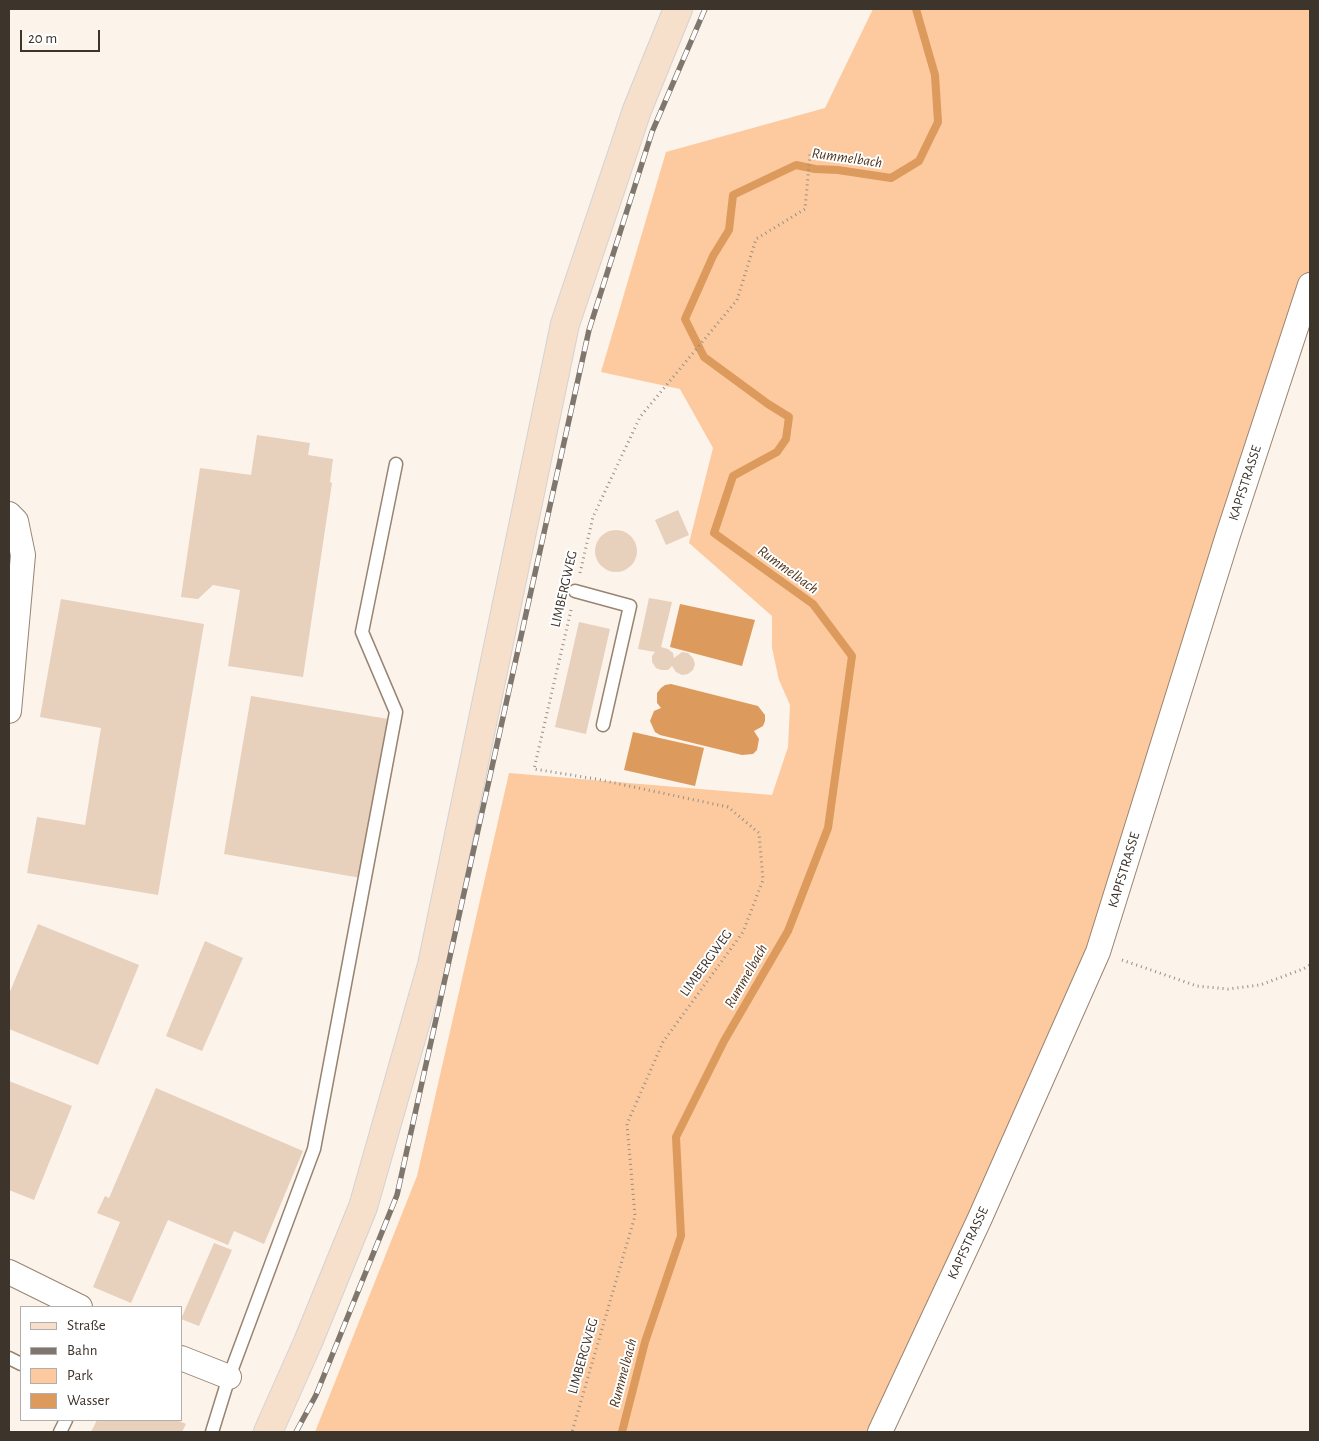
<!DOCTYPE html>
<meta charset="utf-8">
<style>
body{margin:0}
#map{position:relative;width:1319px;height:1441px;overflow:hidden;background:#fcf3eb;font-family:"Alegreya Sans",sans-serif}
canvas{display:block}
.frame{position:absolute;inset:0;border:10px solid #3d342c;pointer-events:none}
.legend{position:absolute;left:20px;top:1306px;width:162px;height:115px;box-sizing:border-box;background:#fff;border:1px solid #b1aeab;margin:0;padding:6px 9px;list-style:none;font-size:15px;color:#3d342c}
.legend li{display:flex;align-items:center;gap:10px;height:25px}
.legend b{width:25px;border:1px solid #b1aeab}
.scale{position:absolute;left:20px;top:30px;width:80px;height:22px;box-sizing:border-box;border:2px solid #3d342c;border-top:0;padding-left:6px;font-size:15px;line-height:18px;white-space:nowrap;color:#3d342c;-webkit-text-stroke:4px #fff;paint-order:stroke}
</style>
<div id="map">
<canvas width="1319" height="1441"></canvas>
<div class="frame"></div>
<ul class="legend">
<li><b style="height:6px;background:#f7e0cb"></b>Straße</li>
<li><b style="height:6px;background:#7f766e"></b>Bahn</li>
<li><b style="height:14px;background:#fcca9e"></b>Park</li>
<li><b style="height:14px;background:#dc9a5c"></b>Wasser</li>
</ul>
<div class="scale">20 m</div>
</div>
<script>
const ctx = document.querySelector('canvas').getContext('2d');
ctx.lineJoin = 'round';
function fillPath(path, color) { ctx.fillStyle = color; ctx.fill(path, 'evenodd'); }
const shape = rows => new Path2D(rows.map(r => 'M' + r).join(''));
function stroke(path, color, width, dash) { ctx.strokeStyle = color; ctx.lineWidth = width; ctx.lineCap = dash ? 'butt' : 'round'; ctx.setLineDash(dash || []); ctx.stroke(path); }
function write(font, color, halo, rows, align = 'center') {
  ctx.font = font + ' "Alegreya Sans",sans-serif'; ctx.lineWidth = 4; ctx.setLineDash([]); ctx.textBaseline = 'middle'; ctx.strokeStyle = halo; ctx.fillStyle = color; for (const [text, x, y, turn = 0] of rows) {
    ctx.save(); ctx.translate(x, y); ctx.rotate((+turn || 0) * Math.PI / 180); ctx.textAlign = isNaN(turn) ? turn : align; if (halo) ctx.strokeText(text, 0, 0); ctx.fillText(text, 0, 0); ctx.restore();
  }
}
fillPath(shape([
 [873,9,1310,9,1310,285,1098,952,880,1432,315,1432,417,1176,509,773,772,795,788,747,790,705,779,680,772,648,772,616,689,543,713,448,680,389,601,372,666,152,825,108]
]), '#fcca9e');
fillPath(shape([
 [680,604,755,620,742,666,670,647],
 [671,684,758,706,765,715,765,721,763,726,754,731,759,739,757,750,753,754,742,755,660,735,655,732,650,721,654,711,661,708,657,703,657,693,661,688,665,685],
 [633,732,704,748,695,786,624,770]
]), '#dc9a5c');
stroke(shape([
 [622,1432,645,1342,681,1236,676,1137,724,1041,788,931,828,828,852,656,813,604,714,533,733,476,777,452,786,439,789,417,768,404,704,357,685,319,713,256,729,230,733,195,796,165,815,169,838,170,891,178,919,161,938,122,935,75,916,9]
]), '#dc9a5c', 8);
fillPath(shape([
 [257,435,310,443,308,455,333,459,330,482,332,483,303,677,228,666,240,590,213,585,198,599,181,597,200,468,251,475],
 [678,510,689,535,666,545,655,520],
 '595 551a21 21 0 1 1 42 0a21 21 0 1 1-42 0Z',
 [649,598,672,602,661,647,668,649,673,653,674,658,682,652,688,653,693,658,695,664,693,670,688,674,682,675,676,672,672,666,668,670,661,670,656,668,652,662,652,656,655,652,638,649],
 [61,599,204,624,158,895,27,873,37,817,85,825,101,728,40,717],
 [579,622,610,629,586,734,555,727],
 [251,696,388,719,361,878,224,854],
 [38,924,139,965,98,1065,9,1029,9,994],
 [205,941,243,958,202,1051,166,1036],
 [9,1081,72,1106,34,1200,9,1190],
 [156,1088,303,1151,264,1244,234,1231,228,1245,168,1220,131,1303,93,1287,120,1222,97,1213,105,1196,109,1198],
 [214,1243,232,1250,199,1326,181,1319],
 [97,1420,177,1420,186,1424,182,1432,91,1432]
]), '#e7d0bc');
const lane = shape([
 [575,591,630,606,603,725],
 [9,1358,21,1364],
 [60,1432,66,1420],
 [212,1432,229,1377,314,1149,396,712,362,632,396,464]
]);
const street = shape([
 [9,514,16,521,23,555,9,711],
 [9,1272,80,1307],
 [181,1358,229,1377],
 [880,1432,980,1218,1098,952,1228,535,1310,285]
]);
const primary = shape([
 [268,1432,308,1342,363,1207,432,965,565,324,637,110,678,9]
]);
stroke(lane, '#998471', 15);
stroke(street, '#998471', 26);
stroke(primary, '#d4d2d1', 30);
stroke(shape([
 [580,573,593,517,640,417,737,300,756,239,805,209,810,154],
 [571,610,534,769,596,779,728,807,759,833,763,880,743,932,663,1042,627,1124,635,1216,572,1432],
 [1122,960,1197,986,1228,989,1260,985,1303,969,1310,965]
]), '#978e86', 3, [1, 4]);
stroke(lane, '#fff', 12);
stroke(street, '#fff', 24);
stroke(primary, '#f7e0cb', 28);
const rail = shape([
 [296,1432,316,1395,397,1195,589,330,652,132,705,9]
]);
stroke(rail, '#7f766e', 5.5);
stroke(rail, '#fff', 4, [11]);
write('14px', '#3d342c', '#fff', [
 ["KAPFSTRASSE",1245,483,-72],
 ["LIMBERGWEG",564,589,-77],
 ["KAPFSTRASSE",1124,870,-73],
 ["LIMBERGWEG",706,963,-54],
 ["KAPFSTRASSE",968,1243,-65],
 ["LIMBERGWEG",583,1356,-74]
]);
write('italic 15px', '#4f3318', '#fff', [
 ["Rummelbach",847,158,8],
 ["Rummelbach",788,570,36],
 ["Rummelbach",746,976,-60],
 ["Rummelbach",623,1373,-75]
]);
</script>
